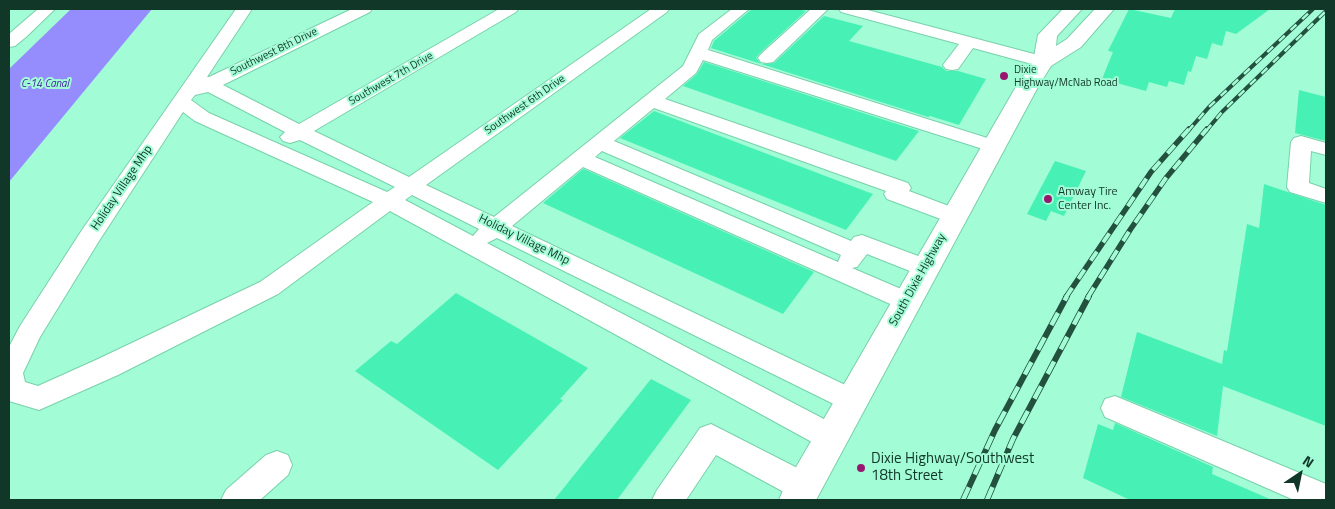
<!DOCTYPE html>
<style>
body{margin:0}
#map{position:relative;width:1335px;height:509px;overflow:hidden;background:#a2fcd5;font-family:"Titillium Web",sans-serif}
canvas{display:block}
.frame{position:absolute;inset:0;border:10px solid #113729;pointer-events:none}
.north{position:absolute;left:1275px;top:449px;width:50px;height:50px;-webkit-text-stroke:4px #a2fcd5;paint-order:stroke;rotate:34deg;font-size:14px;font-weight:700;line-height:20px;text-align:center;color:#113729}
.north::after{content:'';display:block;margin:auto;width:18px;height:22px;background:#113729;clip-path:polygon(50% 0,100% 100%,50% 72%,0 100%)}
</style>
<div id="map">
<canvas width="1335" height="509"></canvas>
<div class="frame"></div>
<div class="north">N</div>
</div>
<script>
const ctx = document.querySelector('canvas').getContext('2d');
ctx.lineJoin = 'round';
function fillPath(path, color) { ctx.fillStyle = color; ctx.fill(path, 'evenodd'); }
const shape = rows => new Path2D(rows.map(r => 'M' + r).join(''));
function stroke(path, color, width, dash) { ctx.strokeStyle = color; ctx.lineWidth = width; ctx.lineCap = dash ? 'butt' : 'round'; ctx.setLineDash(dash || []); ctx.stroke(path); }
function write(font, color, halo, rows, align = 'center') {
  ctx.font = font + ' "Titillium Web",sans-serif'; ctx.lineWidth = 4; ctx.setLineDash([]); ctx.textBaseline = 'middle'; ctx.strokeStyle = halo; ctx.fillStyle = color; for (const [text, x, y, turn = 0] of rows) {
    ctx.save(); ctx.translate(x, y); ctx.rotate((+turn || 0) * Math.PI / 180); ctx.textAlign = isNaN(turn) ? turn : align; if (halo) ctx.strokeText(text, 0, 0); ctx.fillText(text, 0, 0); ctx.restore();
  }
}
fillPath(shape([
 [71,9,152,9,9,182,9,69]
]), '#958dfe');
fillPath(shape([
 [752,9,798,9,806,11,760,53,756,58,761,64,774,63,824,16,863,26,849,41,942,67,946,71,958,71,986,79,959,125,930,116,928,117,711,48,714,41],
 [1129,9,1171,18,1175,9,1270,9,1236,34,1226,31,1222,46,1212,43,1207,59,1196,56,1191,72,1188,71,1184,85,1169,81,1167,87,1149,82,1146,91,1102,79,1113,52,1108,51],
 [704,62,919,131,896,161,683,86,697,74],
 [1299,90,1326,97,1326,141,1295,133],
 [654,111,873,194,846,230,620,138],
 [1055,161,1086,171,1064,216,1051,211,1046,221,1027,214],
 [583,169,586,170,814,272,783,314,543,203],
 [1264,184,1326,205,1326,426,1223,386,1217,436,1121,397,1137,332,1222,364,1224,350,1227,351,1247,224,1259,228],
 [456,293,588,368,560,399,563,400,498,470,355,371,391,341,397,344],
 [651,379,691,400,617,500,554,500],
 [1115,423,1213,467,1212,474,1272,500,1130,500,1083,478,1098,424,1113,430]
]), '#47f1b6');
const minor = shape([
 [38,9,55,9,26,37,15,46,9,47,9,34,38,9],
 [236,9,252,9,207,77,209,77,352,9,372,9,370,12,223,85,299,124,499,9,518,9,516,12,314,131,409,177,651,9,669,9,667,12,426,185,494,217,683,66,699,34,732,9,749,9,712,40,708,50,1000,142,1003,146,1000,150,993,152,986,150,703,60,696,73,665,99,908,183,911,188,909,191,962,211,965,216,962,221,954,223,946,221,887,199,884,194,886,191,654,108,614,141,851,241,854,237,862,235,934,262,937,268,934,274,925,277,867,254,857,267,852,268,915,295,919,302,915,309,906,311,583,167,512,226,862,393,866,401,862,409,852,413,497,238,487,243,843,429,847,438,843,447,832,451,821,447,390,211,278,294,118,375,39,410,9,401,9,347,20,326,82,230,236,9],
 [208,92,285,132,280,137,283,141,290,143,300,140,395,187,387,192,209,113,191,100,195,95,208,92],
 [183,112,195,121,373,202,260,282,98,359,38,386,25,382,23,373,40,337,99,241,183,112],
 [602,151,841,255,838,262,595,157,602,151],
 [412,195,479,229,473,236,405,200,412,195],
 [811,9,828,9,773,62,767,63,761,62,758,58,761,54,811,9],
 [839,9,864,9,1049,58,1052,62,1049,66,1043,67,973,48,958,69,952,70,946,69,943,65,959,44,841,12,839,9],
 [1301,136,1326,143,1326,155,1311,151,1309,183,1326,189,1326,203,1290,192,1287,187,1291,142,1294,138,1301,136],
 [1115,396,1326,484,1326,500,1294,500,1105,417,1101,408,1105,399,1115,396],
 [711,424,815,477,820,487,815,497,807,500,793,497,716,455,686,500,652,500,657,490,700,428,711,424],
 [277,451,288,455,292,465,288,475,260,500,221,500,226,490,266,455,277,451]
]);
const major = shape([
 [1063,9,1082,9,1057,36,1056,46,1067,39,1095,9,1114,9,1081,47,1051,66,1039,85,816,500,779,500,784,488,1017,85,1033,62,1038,35,1063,9]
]);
stroke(minor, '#79d1ac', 2);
stroke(major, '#79d1ac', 2);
fillPath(minor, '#fff');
fillPath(major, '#fff');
const railFar2 = shape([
 [1188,131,1209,107,1313,9],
 [1206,131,1222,112,1326,11]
]);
const railFar1 = shape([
 [1066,297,1151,172,1189,129],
 [1088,297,1130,230,1166,178,1207,129]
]);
const rail = shape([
 [963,500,995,430,1067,296],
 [987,500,1013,439,1089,296]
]);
stroke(railFar2, '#23503f', 4);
stroke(railFar1, '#23503f', 5.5);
stroke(rail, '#23503f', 6);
stroke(railFar2, '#a2fcd5', 2.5, [8]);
stroke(railFar1, '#a2fcd5', 4, [11]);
stroke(rail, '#a2fcd5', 4.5, [14]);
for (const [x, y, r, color] of [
 [1004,76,5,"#97176f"],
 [1048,199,5,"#97176f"],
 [861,468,5,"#97176f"]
]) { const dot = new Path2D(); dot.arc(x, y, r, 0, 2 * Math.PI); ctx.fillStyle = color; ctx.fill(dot); stroke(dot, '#a2fcd5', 2); }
write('11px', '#113729', '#a2fcd5', [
 ["Southwest 8th Drive",274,52,-26],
 ["Southwest 7th Drive",391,79,-30],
 ["Southwest 6th Drive",525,105,-35]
]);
write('11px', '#113729', '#a2fcd5', [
 ["Dixie",1014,70],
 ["Highway/McNab Road",1014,83]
], 'left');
write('italic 11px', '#4321a4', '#a2fcd5', [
 ["C-14 Canal",45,84]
]);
write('12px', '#113729', '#a2fcd5', [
 ["Holiday Village Mhp",122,188,-56],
 ["Holiday Village Mhp",524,240,26],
 ["South Dixie Highway",918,280,-61]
]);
write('12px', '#113729', '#a2fcd5', [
 ["Amway Tire",1058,192],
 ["Center Inc.",1058,206]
], 'left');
write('15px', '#113729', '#a2fcd5', [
 ["Dixie Highway/Southwest",871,459],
 ["18th Street",871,476]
], 'left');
</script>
